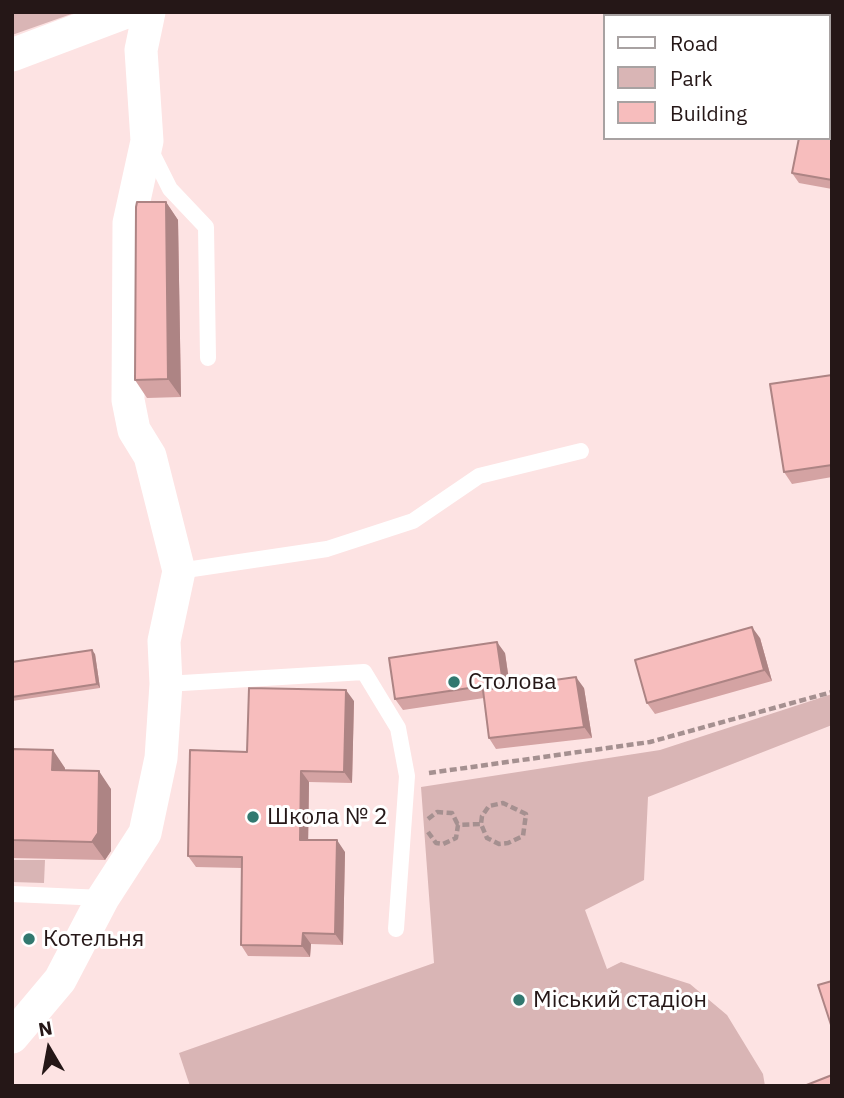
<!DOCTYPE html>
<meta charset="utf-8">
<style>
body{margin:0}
#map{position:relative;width:844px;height:1098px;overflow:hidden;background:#fde3e3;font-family:"IBM Plex Sans",sans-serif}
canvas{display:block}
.frame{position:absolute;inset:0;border:14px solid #251717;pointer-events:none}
.legend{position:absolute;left:603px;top:14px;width:228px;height:126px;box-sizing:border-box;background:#fff;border:2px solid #a8a2a2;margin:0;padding:9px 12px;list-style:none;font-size:21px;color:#251717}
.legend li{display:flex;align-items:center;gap:14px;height:35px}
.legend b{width:35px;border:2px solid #a8a2a2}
.north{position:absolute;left:14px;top:1014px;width:70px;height:70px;-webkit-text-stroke:5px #fff;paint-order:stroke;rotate:350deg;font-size:19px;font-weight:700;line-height:28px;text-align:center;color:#251717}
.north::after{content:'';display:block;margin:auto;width:24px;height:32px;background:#251717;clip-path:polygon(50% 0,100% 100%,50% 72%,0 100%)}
</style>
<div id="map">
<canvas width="844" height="1098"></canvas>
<div class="frame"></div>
<ul class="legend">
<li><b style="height:9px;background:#fff"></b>Road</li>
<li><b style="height:19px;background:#d9b5b5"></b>Park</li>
<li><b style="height:19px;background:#f7bdbd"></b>Building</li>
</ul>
<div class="north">N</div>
</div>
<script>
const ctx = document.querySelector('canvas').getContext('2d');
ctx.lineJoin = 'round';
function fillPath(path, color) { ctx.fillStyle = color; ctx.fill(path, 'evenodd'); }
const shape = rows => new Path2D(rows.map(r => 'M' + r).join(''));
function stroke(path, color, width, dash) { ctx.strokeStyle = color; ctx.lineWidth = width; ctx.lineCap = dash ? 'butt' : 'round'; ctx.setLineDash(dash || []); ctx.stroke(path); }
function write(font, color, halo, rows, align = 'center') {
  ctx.font = font + ' "IBM Plex Sans",sans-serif'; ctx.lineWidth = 6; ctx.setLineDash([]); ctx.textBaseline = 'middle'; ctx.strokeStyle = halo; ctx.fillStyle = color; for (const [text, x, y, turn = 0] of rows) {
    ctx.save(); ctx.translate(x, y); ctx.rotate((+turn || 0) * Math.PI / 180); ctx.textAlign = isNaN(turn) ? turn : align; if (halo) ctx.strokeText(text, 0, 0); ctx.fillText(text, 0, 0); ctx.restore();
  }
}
fillPath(shape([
 [12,12,77,12,12,35],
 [832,694,832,725,648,797,644,880,585,910,607,969,621,962,690,984,727,1015,763,1074,765,1086,190,1086,179,1053,434,963,421,787,660,750],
 [12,860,45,860,44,883,12,882]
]), '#d9b5b5');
stroke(shape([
 [429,773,650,742,832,692],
 [428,819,437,812,452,813,458,825],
 [428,832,436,843,443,844,456,838,458,825,481,824,487,838,499,844,508,843,523,836,526,814,503,803,489,806,482,816,481,824]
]), '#a59090', 4.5, [7, 3.5]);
stroke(shape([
 [149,147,170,189,206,227,208,358],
 [179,571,327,549,413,521,479,476,581,451],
 [166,684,364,672,398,728,407,776,396,929],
 [12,894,103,898]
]), '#fff', 16);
stroke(shape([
 [780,12,798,16],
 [828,22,832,22],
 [12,55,126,12],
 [12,1037,60,980,103,898,145,833,161,758,166,684,164,641,179,571,150,456,134,430,128,400,129,223,147,141,141,50,149,12]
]), '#fff', 33);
fillPath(shape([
 [832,120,832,189,799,183,792,173],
 [166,202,178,220,181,397,147,398,135,380],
 [832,375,832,477,792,484,784,472],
 [760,638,772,681,655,714,647,703],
 [505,653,510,686,584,688,592,738,496,749,489,738,484,698,403,710,395,699],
 [95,654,100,688,12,701,12,662],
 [354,701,352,783,309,782,308,840,345,852,343,945,311,944,310,957,248,956,241,945,242,868,196,867,188,856,247,752],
 [12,749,65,768,65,770,111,789,111,851,105,860,12,858]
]), '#d4a3a3');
fillPath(shape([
 [166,202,178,220,181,397,168,379],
 [752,627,760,638,772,681,764,670],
 [497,642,505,653,511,695,503,683],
 [92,650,95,654,100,688,97,684],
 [576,677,584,688,592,738,584,727],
 [346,690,354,701,352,783,344,772],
 [53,750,65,768,65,788,52,770],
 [99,771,111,789,111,851,105,860,92,842],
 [301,771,309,782,308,851,300,840],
 [337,840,345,852,343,945,335,934],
 [303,933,311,944,310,957,302,946]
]), '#ad8484');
const building = shape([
 [828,120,832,120,832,180,792,173,799,138,828,138,828,120],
 [137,202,166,202,168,379,135,380,136,207,137,202],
 [832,375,832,465,784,472,770,384,832,375],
 [752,627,764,670,647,703,635,660,752,627],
 [497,642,503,683,395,699,389,658,497,642],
 [92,650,97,684,12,697,12,662,92,650],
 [576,677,584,727,489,738,483,690,576,677],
 [249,688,346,690,344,772,301,771,300,840,337,840,335,934,303,933,302,946,241,945,242,857,188,856,190,750,247,752,249,688],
 [12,749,53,750,52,770,99,771,98,833,92,842,12,840,12,749],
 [832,981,832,1028,818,985,832,981],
 [832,1075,832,1086,804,1086,832,1075]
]);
fillPath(building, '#f7bdbd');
stroke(building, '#ad8484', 2);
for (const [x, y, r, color] of [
 [454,682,7,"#32786f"],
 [253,817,7,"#32786f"],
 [29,939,7,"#32786f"],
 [519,1000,7,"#32786f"]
]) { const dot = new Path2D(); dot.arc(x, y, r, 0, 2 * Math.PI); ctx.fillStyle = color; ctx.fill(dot); stroke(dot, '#fff', 2.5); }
write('23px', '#251717', '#fff', [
 ["Столова",468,682],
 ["Школа № 2",267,817],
 ["Котельня",43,939],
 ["Міський стадіон",533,1000]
], 'left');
</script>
